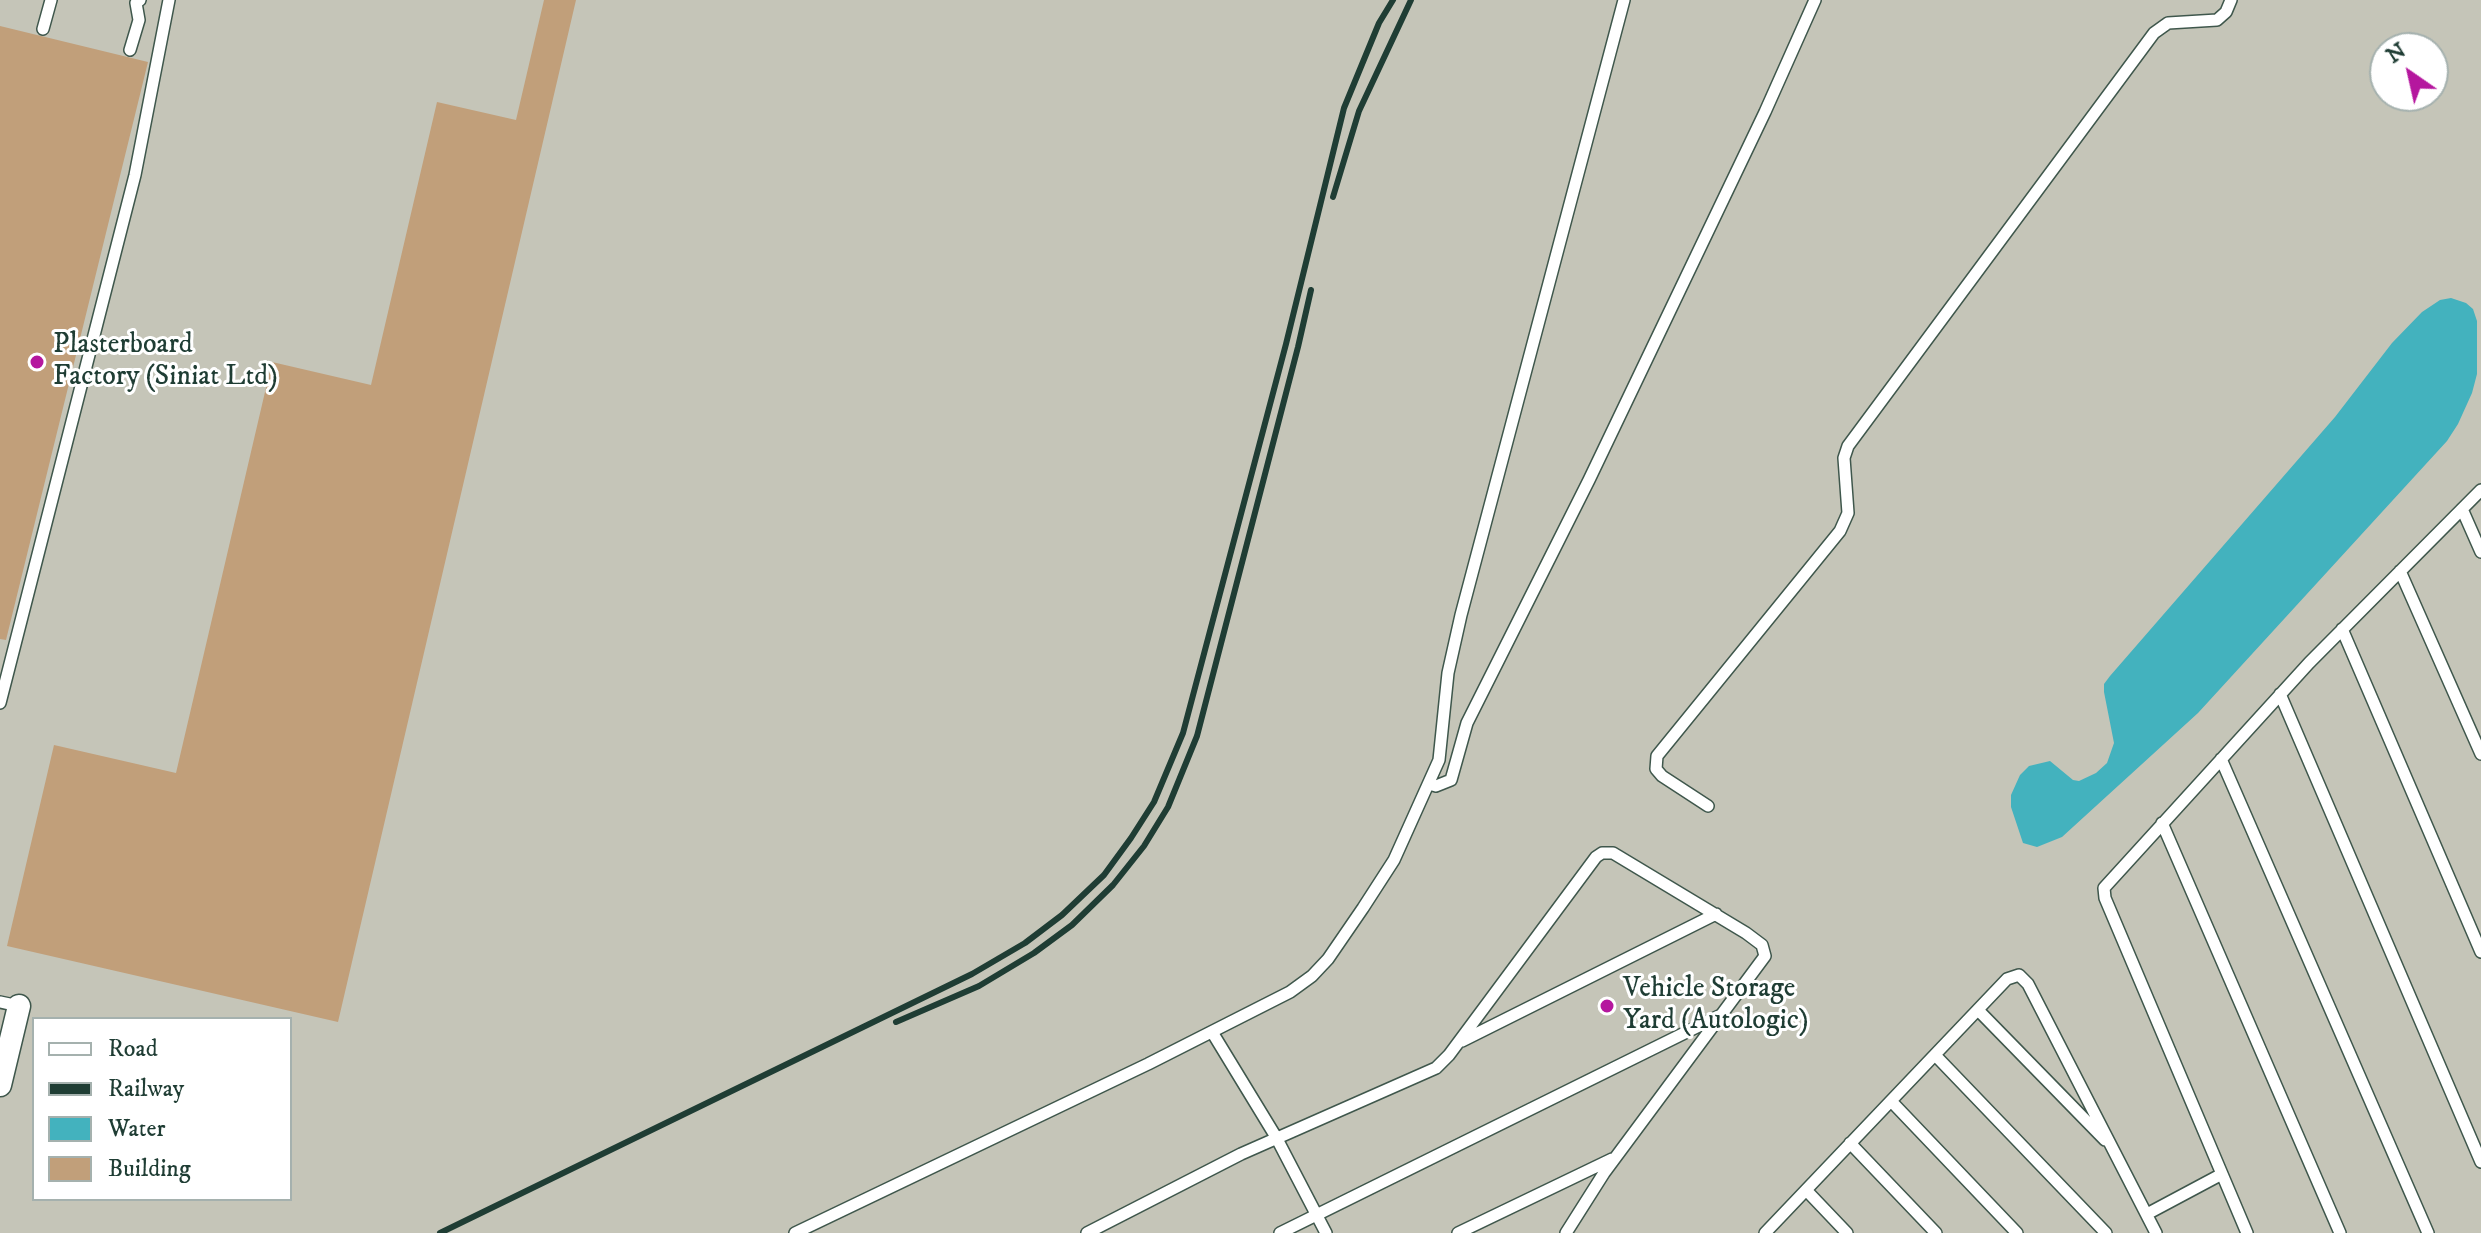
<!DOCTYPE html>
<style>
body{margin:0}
#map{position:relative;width:2481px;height:1233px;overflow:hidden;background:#f6e9d5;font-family:"IM FELL DW Pica",serif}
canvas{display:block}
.legend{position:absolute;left:32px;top:1017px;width:260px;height:184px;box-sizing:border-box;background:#fff;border:2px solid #a5b1ae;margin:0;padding:10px 14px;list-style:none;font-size:24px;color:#1f3d34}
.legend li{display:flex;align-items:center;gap:16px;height:40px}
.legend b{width:40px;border:2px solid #a5b1ae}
.north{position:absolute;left:2369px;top:32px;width:80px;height:80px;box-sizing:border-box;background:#fff;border:2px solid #a5b1ae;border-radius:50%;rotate:326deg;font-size:22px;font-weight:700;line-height:32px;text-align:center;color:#1f3d34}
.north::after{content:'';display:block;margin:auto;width:28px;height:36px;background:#b5179e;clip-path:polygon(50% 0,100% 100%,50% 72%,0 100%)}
</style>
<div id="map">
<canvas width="2481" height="1233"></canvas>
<ul class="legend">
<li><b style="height:10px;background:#fff"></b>Road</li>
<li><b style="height:10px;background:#1f3d34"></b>Railway</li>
<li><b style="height:22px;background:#43b2be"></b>Water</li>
<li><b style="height:22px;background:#c19f7a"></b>Building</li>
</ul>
<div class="north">N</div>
</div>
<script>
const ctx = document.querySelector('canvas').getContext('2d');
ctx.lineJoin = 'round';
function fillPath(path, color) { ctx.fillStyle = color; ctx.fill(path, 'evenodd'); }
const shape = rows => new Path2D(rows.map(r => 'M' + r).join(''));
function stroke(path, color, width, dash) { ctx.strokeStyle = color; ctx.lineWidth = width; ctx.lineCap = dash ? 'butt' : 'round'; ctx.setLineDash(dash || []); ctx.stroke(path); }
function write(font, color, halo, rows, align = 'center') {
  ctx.font = font + ' "IM FELL DW Pica",serif'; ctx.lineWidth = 6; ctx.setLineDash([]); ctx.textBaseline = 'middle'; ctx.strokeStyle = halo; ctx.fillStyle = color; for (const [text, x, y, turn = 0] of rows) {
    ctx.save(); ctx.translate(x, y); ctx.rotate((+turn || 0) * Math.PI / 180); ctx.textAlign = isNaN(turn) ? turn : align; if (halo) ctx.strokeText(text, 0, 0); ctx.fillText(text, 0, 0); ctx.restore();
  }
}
fillPath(shape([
 [0,0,2481,0,2481,1233,0,1233],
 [2385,48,2433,48,2433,96,2385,96],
 [34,1019,290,1019,290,1199,34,1199]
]), '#c5c5b8');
fillPath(shape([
 [2451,298,2466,303,2473,309,2477,321,2477,374,2472,393,2458,424,2447,441,2198,713,2062,837,2037,847,2023,843,2011,807,2011,795,2020,775,2029,766,2050,761,2073,780,2079,781,2096,773,2107,763,2114,743,2104,692,2104,684,2110,676,2335,417,2392,343,2422,312,2440,300]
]), '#43b2be');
fillPath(shape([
 [544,0,576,0,338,1022,7,946,54,745,176,773,272,362,371,385,437,102,516,120],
 [0,26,148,62,6,640,0,639]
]), '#c19f7a');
const service = shape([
 [43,29,51,0],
 [130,50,139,20,136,3,140,0],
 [2462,509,2481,552],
 [2400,571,2481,754],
 [2342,629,2481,952],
 [2280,694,2481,1162],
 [0,703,135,175,169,0],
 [2221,759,2428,1233],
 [1429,784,1436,786,1451,780,1467,723,1589,480,1765,112,1815,0],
 [1708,806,1662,776,1656,769,1657,756,1840,531,1848,513,1844,458,1848,446,2154,33,2168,23,2217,20,2226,12,2231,0],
 [2162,823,2340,1233],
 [0,1002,19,1006],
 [1978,1010,2105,1140],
 [1212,1032,1276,1137,1326,1233],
 [1462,1041,1716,914],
 [1935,1055,2106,1233],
 [1891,1101,2017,1233],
 [1850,1143,1936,1233],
 [1806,1190,1847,1233],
 [2147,1214,2222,1174],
 [795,1233,1148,1064,1290,992,1312,976,1328,959,1363,908,1394,860,1439,760,1448,673,1461,615,1624,0],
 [1087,1233,1241,1154,1436,1068,1449,1055,1596,857,1602,853,1613,853,1746,933,1762,945,1765,956,1604,1173,1566,1233],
 [1280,1233,1721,1015],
 [1458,1233,1612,1159],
 [1765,1233,2007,979,2019,975,2028,984,2156,1233],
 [2247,1233,2105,898,2104,888,2309,663,2481,490]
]);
const minor = shape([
 [0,1085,19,1006]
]);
stroke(service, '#3f574c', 14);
stroke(minor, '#3f574c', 25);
stroke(service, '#fff', 11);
stroke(minor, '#fff', 22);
stroke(shape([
 [1333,197,1359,111,1411,0],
 [896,1022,979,986,1034,953,1072,925,1113,885,1144,846,1168,807,1197,736,1298,347,1311,290],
 [440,1233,972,974,1025,943,1062,915,1104,875,1131,838,1154,802,1183,733,1286,344,1344,108,1379,23,1393,0]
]), '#1f3d34', 6);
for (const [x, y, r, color] of [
 [37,362,8,"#b5179e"],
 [1607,1006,8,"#b5179e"]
]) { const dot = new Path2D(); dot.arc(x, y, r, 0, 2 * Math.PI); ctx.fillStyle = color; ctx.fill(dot); stroke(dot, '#fff', 3); }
write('28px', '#1f3d34', '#fff', [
 ["Plasterboard",53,346],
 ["Factory (Siniat Ltd)",53,378],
 ["Vehicle Storage",1623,990],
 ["Yard (Autologic)",1623,1022]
], 'left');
</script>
